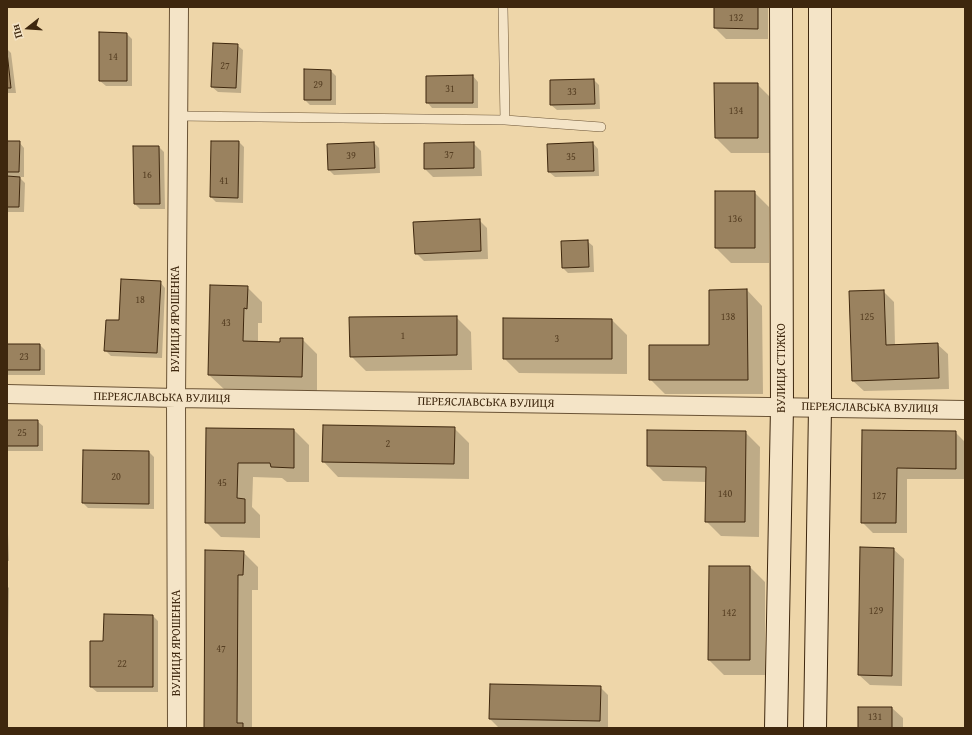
<!DOCTYPE html>
<meta charset="utf-8">
<style>
body{margin:0}
#map{position:relative;width:972px;height:735px;overflow:hidden;background:#eed6a9;font-family:"Gentium Book Plus",serif}
canvas{display:block}
.frame{position:absolute;inset:0;border:8px solid #3e270e;pointer-events:none}
.north{position:absolute;left:8px;top:8px;width:40px;height:40px;-webkit-text-stroke:3px #f4e4c7;paint-order:stroke;rotate:253deg;font-size:11px;font-weight:700;line-height:16px;text-align:center;color:#3e270e}
.north::after{content:'';display:block;margin:auto;width:14px;height:18px;background:#3e270e;clip-path:polygon(50% 0,100% 100%,50% 72%,0 100%)}
</style>
<div id="map">
<canvas width="972" height="735"></canvas>
<div class="frame"></div>
<div class="north">Пн</div>
</div>
<script>
const ctx = document.querySelector('canvas').getContext('2d');
ctx.lineJoin = 'round';
function fillPath(path, color) { ctx.fillStyle = color; ctx.fill(path, 'evenodd'); }
const shape = rows => new Path2D(rows.map(r => 'M' + r).join(''));
function stroke(path, color, width, dash) { ctx.strokeStyle = color; ctx.lineWidth = width; ctx.lineCap = dash ? 'butt' : 'round'; ctx.setLineDash(dash || []); ctx.stroke(path); }
function write(font, color, halo, rows, align = 'center') {
  ctx.font = font + ' "Gentium Book Plus",serif'; ctx.lineWidth = 4; ctx.setLineDash([]); ctx.textBaseline = 'middle'; ctx.strokeStyle = halo; ctx.fillStyle = color; for (const [text, x, y, turn = 0] of rows) {
    ctx.save(); ctx.translate(x, y); ctx.rotate((+turn || 0) * Math.PI / 180); ctx.textAlign = isNaN(turn) ? turn : align; if (halo) ctx.strokeText(text, 0, 0); ctx.fillText(text, 0, 0); ctx.restore();
  }
}
fillPath(shape([
 [715,7,768,7,768,39,726,39,715,28],
 [127,34,132,39,132,86,106,86,100,81],
 [237,45,243,50,241,93,218,92,212,87],
 [7,49,11,53,16,93,7,93],
 [305,70,331,71,336,76,336,105,310,105,305,100],
 [473,76,478,82,478,108,432,108,427,102],
 [594,80,599,85,600,109,557,110,551,105],
 [757,84,772,99,773,153,731,153,716,138],
 [7,142,19,142,24,148,24,177,19,177,25,183,24,212,7,212],
 [239,142,244,147,243,203,216,202,211,197],
 [374,143,379,148,380,173,334,175,329,170],
 [473,143,481,151,482,176,433,177,425,169],
 [593,143,598,149,599,176,555,177,549,172,548,145],
 [134,147,159,147,164,152,165,209,140,209,135,204],
 [754,192,769,207,769,263,731,263,716,248],
 [479,220,487,228,488,259,424,261,416,253],
 [587,241,593,246,594,272,568,273,563,268],
 [160,282,165,288,162,358,111,356,105,350,120,321],
 [247,287,262,302,262,323,258,323,258,342,281,343,302,339,317,354,317,392,225,390,209,375],
 [747,290,762,306,763,394,665,394,650,379,710,346],
 [883,291,894,302,895,345,937,344,948,354,949,389,864,391,853,381],
 [456,317,471,332,472,370,366,371,351,356],
 [612,320,627,335,627,374,519,373,504,358],
 [7,345,40,345,45,350,45,375,7,375],
 [7,421,37,421,43,426,43,451,7,451],
 [454,428,469,443,469,479,338,477,323,461],
 [207,429,294,430,309,445,309,482,287,482,282,478,253,477,252,507,260,515,260,538,221,537,206,522],
 [648,431,745,432,760,447,759,537,721,536,706,521,707,482,663,481,648,466],
 [863,431,955,432,965,442,965,479,907,479,907,533,873,533,862,522],
 [149,452,154,457,154,509,88,508,83,503],
 [7,506,9,561,7,561],
 [893,549,904,559,902,686,870,685,859,675],
 [206,551,243,552,258,567,258,590,252,590,252,728,205,728],
 [710,567,750,567,765,582,765,675,724,675,709,660],
 [7,586,9,588,8,639,7,639],
 [153,616,158,621,158,692,97,692,91,687],
 [600,687,608,695,608,728,498,727,490,719],
 [892,708,903,718,903,728,859,728]
]), '#0003');
const building = shape([
 [714,7,758,7,758,29,714,28,714,7],
 [99,32,127,33,127,81,99,81,99,32],
 [213,43,238,44,236,88,211,87,213,43],
 [7,52,11,88,7,88,7,52],
 [304,69,331,70,331,100,304,100,304,69],
 [473,75,473,103,426,103,426,76,473,75],
 [594,79,595,104,550,105,550,80,594,79],
 [714,83,758,83,758,138,715,138,714,83],
 [7,141,20,141,19,172,7,172,7,141],
 [211,141,239,141,238,198,210,197,211,141],
 [374,142,375,168,328,170,327,144,374,142],
 [474,142,474,168,424,169,424,143,474,142],
 [593,142,594,171,548,172,547,144,593,142],
 [133,146,159,146,160,204,134,204,133,146],
 [7,176,20,177,19,207,7,207,7,176],
 [715,191,755,191,755,248,715,248,715,191],
 [480,219,481,251,415,254,413,222,480,219],
 [588,240,589,267,562,268,561,241,588,240],
 [121,279,161,281,157,353,104,351,106,320,119,320,121,279],
 [210,285,248,286,247,309,244,308,243,341,280,342,280,338,303,338,302,377,208,375,210,285],
 [747,289,748,380,649,380,649,345,709,345,709,290,747,289],
 [884,290,886,345,938,343,939,378,852,381,849,291,884,290],
 [457,316,457,355,350,357,349,317,457,316],
 [503,318,612,319,612,359,503,359,503,318],
 [7,344,40,344,40,370,7,370,7,344],
 [7,420,38,420,38,446,7,446,7,420],
 [323,425,455,427,454,464,322,462,323,425],
 [206,428,294,429,294,468,271,467,270,463,238,463,237,498,245,499,245,523,205,523,206,428],
 [647,430,746,431,745,522,705,522,706,467,647,466,647,430],
 [862,430,956,431,956,469,897,468,896,523,861,523,862,430],
 [83,450,149,451,149,504,82,503,83,450],
 [860,547,894,548,892,676,858,675,860,547],
 [205,550,244,551,243,575,238,575,237,723,243,723,243,728,204,728,205,550],
 [709,566,750,566,750,660,708,660,709,566],
 [104,614,153,615,153,687,90,687,90,641,103,641,104,614],
 [490,684,601,686,600,721,489,719,490,684],
 [858,707,892,707,892,728,858,728,858,707]
]);
fillPath(building, '#9a825f');
stroke(building, '#3e270e', 1);
const lane = shape([
 [503,7,505,120],
 [178,116,505,120,601,127]
]);
const street = shape([
 [7,394,176,398,965,410],
 [177,728,176,398,179,7]
]);
const secondary = shape([
 [776,728,782,407,781,7],
 [815,728,820,407,820,7]
]);
stroke(lane, '#6a5335', 10);
stroke(street, '#6a5335', 20);
stroke(secondary, '#3e270e', 24);
stroke(lane, '#f4e4c7', 9);
stroke(street, '#f4e4c7', 18);
stroke(secondary, '#f4e4c7', 22);
write('10px', '#553e22', null, [
 ["132",736,18],
 ["14",113,57],
 ["27",225,66],
 ["29",318,85],
 ["31",450,89],
 ["33",572,92],
 ["134",736,111],
 ["37",449,155],
 ["39",351,156],
 ["35",571,157],
 ["16",147,175],
 ["41",224,181],
 ["136",735,219],
 ["18",140,300],
 ["138",728,317],
 ["125",867,317],
 ["43",226,323],
 ["1",403,336],
 ["3",557,339],
 ["23",24,357],
 ["25",22,433],
 ["2",388,444],
 ["20",116,477],
 ["45",222,483],
 ["140",725,494],
 ["127",879,496],
 ["129",876,611],
 ["142",729,613],
 ["47",221,649],
 ["22",122,664],
 ["131",875,717]
]);
write('12px', '#3e270e', '#f4e4c7', [
 ["ВУЛИЦЯ ЯРОШЕНКА",176,319,-90],
 ["ВУЛИЦЯ СТІЖКО",782,368,-90],
 ["ПЕРЕЯСЛАВСЬКА ВУЛИЦЯ",162,398,1],
 ["ПЕРЕЯСЛАВСЬКА ВУЛИЦЯ",486,403,1],
 ["ПЕРЕЯСЛАВСЬКА ВУЛИЦЯ",870,408,1],
 ["ВУЛИЦЯ ЯРОШЕНКА",177,643,-90]
]);
</script>
